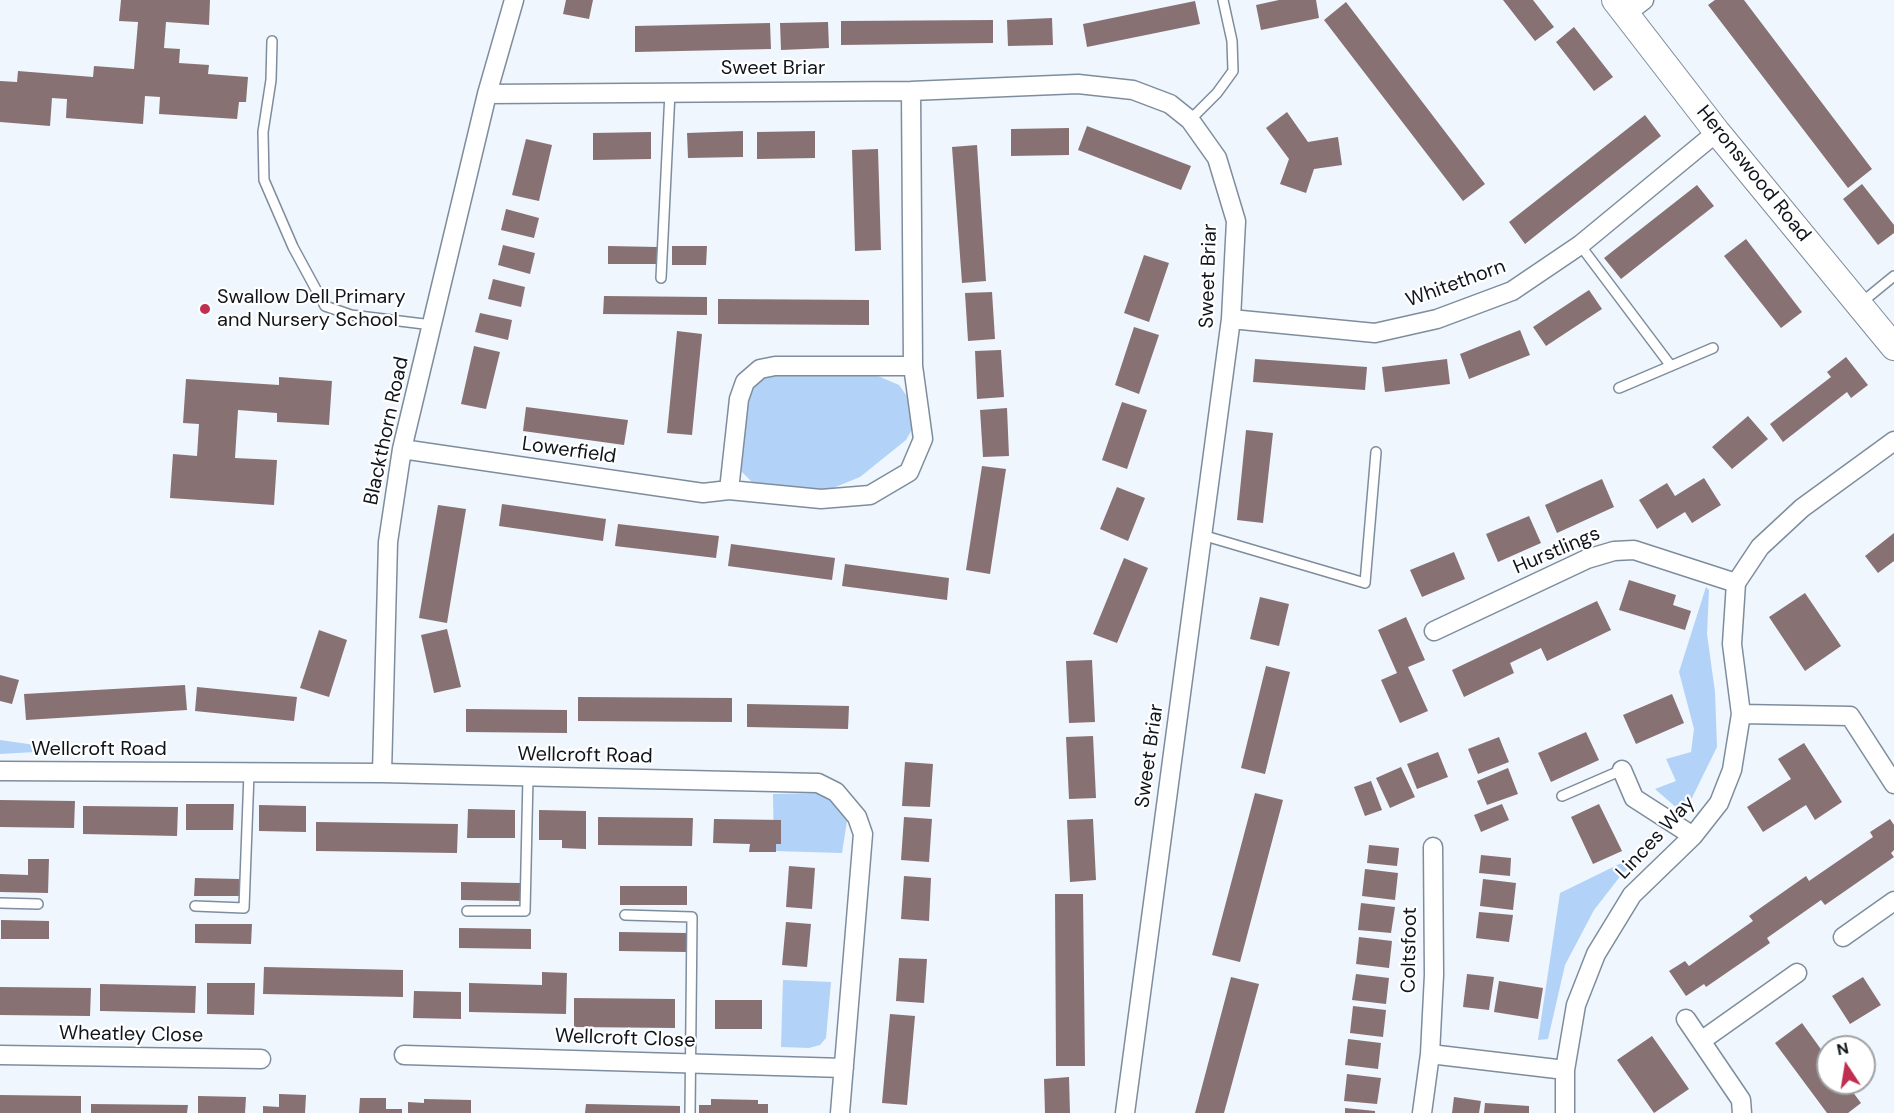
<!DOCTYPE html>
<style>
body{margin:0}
#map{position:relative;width:1894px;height:1113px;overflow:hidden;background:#eff6fd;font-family:"DM Sans",sans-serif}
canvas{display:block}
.north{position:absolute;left:1816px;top:1035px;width:60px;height:60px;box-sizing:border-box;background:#fff;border:2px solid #9fa1a4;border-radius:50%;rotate:348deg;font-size:16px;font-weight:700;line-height:24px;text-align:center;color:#10151b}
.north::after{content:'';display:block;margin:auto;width:21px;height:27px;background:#bf2f4f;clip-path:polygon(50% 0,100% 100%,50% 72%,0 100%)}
</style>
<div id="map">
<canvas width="1894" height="1113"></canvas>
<div class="north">N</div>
</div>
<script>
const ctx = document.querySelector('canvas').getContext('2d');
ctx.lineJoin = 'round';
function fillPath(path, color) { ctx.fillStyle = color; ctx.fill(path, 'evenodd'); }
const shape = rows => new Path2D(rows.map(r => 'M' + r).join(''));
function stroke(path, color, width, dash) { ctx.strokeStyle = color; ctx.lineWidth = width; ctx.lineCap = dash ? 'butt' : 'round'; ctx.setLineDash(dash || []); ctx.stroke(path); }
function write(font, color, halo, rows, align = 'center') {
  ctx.font = font + ' "DM Sans",sans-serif'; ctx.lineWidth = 4.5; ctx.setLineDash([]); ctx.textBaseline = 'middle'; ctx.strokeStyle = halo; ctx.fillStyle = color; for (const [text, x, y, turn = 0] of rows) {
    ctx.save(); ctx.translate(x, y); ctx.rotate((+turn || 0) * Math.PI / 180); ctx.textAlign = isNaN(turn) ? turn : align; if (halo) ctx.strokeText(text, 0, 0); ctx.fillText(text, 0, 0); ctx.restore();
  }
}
fillPath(shape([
 [812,373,878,376,899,385,914,406,915,424,906,440,860,477,833,488,810,491,758,488,741,471,738,456,746,400,758,382,770,376],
 [1706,587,1709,590,1707,634,1715,692,1717,747,1686,810,1678,809,1655,789,1676,781,1666,759,1691,752,1694,729,1679,672],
 [0,740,70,750,0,754],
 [815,793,832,800,847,821,842,853,774,851,773,794],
 [1652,848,1622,874,1594,910,1565,965,1548,1039,1538,1040,1560,893],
 [783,980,831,982,826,1038,820,1045,809,1048,781,1047]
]), '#b2d3f7');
fillPath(shape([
 [121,0,210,0,209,25,166,22,164,48,180,49,179,63,209,65,208,74,248,77,246,102,239,102,237,119,159,114,160,97,145,96,143,124,66,118,67,99,52,98,50,126,0,122,0,81,17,82,18,71,93,77,94,66,134,69,138,22,119,21],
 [566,0,593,0,589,19,563,14],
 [1279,0,1316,0,1319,18,1261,30,1256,5],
 [1503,0,1533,0,1554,27,1535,41],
 [1715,0,1744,0,1872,169,1848,188,1708,5],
 [1195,1,1200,24,1087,47,1083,24],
 [1346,2,1485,184,1463,201,1324,20],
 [1052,18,1053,45,1008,46,1007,20],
 [993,20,993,43,841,45,841,21],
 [828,22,829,48,781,50,780,23],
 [770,23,771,49,635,52,635,26],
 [1574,27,1613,77,1594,91,1556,42],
 [1287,112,1308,142,1338,137,1342,165,1314,169,1306,193,1280,184,1289,159,1266,128],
 [1645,115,1661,136,1525,244,1509,222],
 [1087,126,1191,166,1181,190,1078,150],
 [1069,128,1069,155,1011,156,1011,129],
 [743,131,743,157,688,158,687,133],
 [815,131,815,158,757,159,757,132],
 [651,132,651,159,593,160,593,133],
 [526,139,552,145,539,201,512,195],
 [977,145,986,281,962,283,952,147],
 [878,149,881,250,855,251,852,150],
 [1862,184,1894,225,1894,233,1878,245,1843,199],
 [1697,185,1714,206,1621,279,1604,258],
 [506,209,539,218,534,238,501,230],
 [1746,239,1802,312,1781,328,1724,256],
 [503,245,535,253,530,274,498,265],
 [608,246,658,247,658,264,608,264],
 [672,246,707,246,706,265,672,265],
 [1144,255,1169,263,1149,322,1124,313],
 [493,279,525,287,521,307,488,299],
 [1589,290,1602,309,1546,346,1533,327],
 [992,292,995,339,968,341,965,293],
 [604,296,707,297,707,315,603,314],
 [718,299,869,300,869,325,718,324],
 [480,313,512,320,508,340,475,332],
 [1134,327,1159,335,1139,394,1115,385],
 [1520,330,1530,355,1469,379,1460,354],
 [677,331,702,334,692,435,667,433],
 [474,346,500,352,486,409,461,404],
 [1001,350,1004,397,977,399,975,351],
 [1846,357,1868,385,1851,398,1847,392,1783,442,1770,424,1831,377,1827,372],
 [1255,359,1367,367,1365,390,1253,382],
 [1447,359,1450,384,1385,392,1382,367],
 [279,377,332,381,329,425,277,422,277,413,238,410,235,458,277,460,274,505,170,498,173,454,197,456,199,424,183,423,186,379,279,385],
 [1122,402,1147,410,1127,469,1102,460],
 [526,407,628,420,624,445,523,431],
 [1007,408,1009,456,983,457,980,410],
 [1748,416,1768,439,1732,469,1712,447],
 [1246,430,1273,433,1263,523,1237,520],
 [982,466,1006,469,990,574,966,570],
 [1704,478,1721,505,1692,523,1685,512,1657,529,1639,500,1667,483,1675,496],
 [1602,479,1614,507,1557,533,1545,505],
 [1117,487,1145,498,1128,541,1100,529],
 [502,504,606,519,603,541,499,526],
 [438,505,466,509,447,623,419,618],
 [1529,516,1541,543,1498,562,1486,534],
 [618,524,719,536,716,558,615,546],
 [1894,533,1894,561,1878,573,1865,556],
 [731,544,835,558,832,580,728,566],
 [1454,552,1465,579,1422,597,1410,570],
 [1124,558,1148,568,1117,643,1093,634],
 [845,564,949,578,947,600,842,586],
 [1629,580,1676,595,1673,605,1691,611,1685,630,1619,610],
 [1805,593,1841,646,1805,671,1769,617],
 [1260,597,1289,604,1279,646,1250,639],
 [1597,601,1611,630,1547,661,1541,648,1510,663,1514,673,1464,697,1452,670],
 [1406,617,1425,660,1408,667,1428,711,1400,723,1381,680,1397,673,1378,630],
 [447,629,461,687,434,693,421,635],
 [319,630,347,640,329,697,300,688],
 [1092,660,1095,722,1069,723,1066,661],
 [1266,666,1290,672,1265,774,1241,768],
 [0,675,19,680,12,704,0,701],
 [185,685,187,710,26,720,24,694],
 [197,687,297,697,294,721,195,711],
 [1672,694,1684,723,1636,744,1623,715],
 [578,697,732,698,732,722,578,721],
 [747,704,849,706,848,729,747,727],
 [466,709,567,710,567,733,466,732],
 [1586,732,1599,760,1551,782,1538,753],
 [1093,736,1096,798,1069,799,1066,737],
 [1499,737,1509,762,1478,774,1468,749],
 [1804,743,1842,802,1815,820,1806,805,1763,832,1747,807,1791,779,1778,759],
 [1438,752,1448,777,1417,789,1407,764],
 [905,762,933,764,930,807,902,806],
 [1401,767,1415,797,1390,808,1376,778],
 [1508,768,1518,794,1487,805,1477,781],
 [1371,781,1382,810,1365,816,1354,787],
 [1255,793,1283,800,1240,962,1212,955],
 [0,800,75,801,74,828,0,827],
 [186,804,234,804,233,830,186,830],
 [1502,804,1509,820,1481,832,1474,815],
 [1599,804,1622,851,1593,864,1571,817],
 [259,805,306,806,306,832,259,831],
 [83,806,178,807,177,836,83,834],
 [468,809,515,810,515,838,467,838],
 [539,810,586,811,586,849,562,848,562,840,539,840],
 [598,817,693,818,692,846,598,845],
 [904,817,932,819,929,862,901,860],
 [714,819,781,820,781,844,776,844,776,852,749,852,750,844,713,843],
 [1093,819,1096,880,1070,882,1067,820],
 [1890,819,1894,825,1894,850,1891,853,1894,857,1825,905,1821,900,1767,938,1770,943,1706,987,1704,984,1686,996,1669,971,1685,961,1689,966,1753,921,1749,916,1806,876,1809,881,1873,837,1870,832],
 [316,822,458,824,457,853,316,851],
 [1369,845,1399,848,1397,866,1367,863],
 [1481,855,1511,858,1510,876,1479,873],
 [28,859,49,859,48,893,0,892,0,874,28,875],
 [789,866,815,868,812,909,786,907],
 [1365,869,1398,873,1395,900,1362,896],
 [904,876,931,878,929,921,901,919],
 [195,878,239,879,239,896,194,896],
 [1483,879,1516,883,1513,910,1480,906],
 [461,882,520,883,520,901,461,900],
 [620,886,687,886,687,905,620,905],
 [1055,894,1083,894,1085,1066,1056,1066],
 [1361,903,1395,907,1391,933,1358,930],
 [1479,912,1513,915,1509,942,1476,938],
 [1,920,49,921,49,939,1,939],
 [786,922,811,924,807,967,782,965],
 [195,924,252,924,251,944,195,943],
 [459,928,531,929,531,949,459,948],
 [619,932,687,933,687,952,619,951],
 [1359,937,1392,941,1389,968,1356,964],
 [899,958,927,959,924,1003,896,1001],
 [264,967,403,970,403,997,263,994],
 [542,972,567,973,566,1014,469,1012,469,983,542,985],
 [1356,974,1389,978,1386,1004,1352,1000],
 [1467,974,1494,977,1489,1010,1463,1007],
 [1231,977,1259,984,1224,1113,1195,1113],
 [1863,977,1881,1005,1850,1024,1832,996],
 [1499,981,1543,988,1538,1019,1494,1012],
 [207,983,255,983,254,1015,207,1014],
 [100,984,196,986,195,1013,100,1011],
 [0,987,91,988,90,1016,0,1015],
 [414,991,461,992,461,1019,413,1018],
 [574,998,675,999,675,1028,574,1027],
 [715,1000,762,1000,762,1029,715,1029],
 [1353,1006,1386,1010,1383,1037,1350,1033],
 [890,1014,915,1016,907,1105,882,1103],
 [1802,1023,1828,1059,1828,1083,1846,1083,1861,1103,1848,1113,1827,1113,1775,1043],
 [1652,1036,1689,1089,1654,1113,1617,1060],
 [1348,1039,1381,1043,1378,1069,1345,1065],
 [1347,1074,1381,1078,1377,1104,1344,1101],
 [1069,1077,1070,1113,1045,1113,1044,1079],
 [279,1094,306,1095,305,1113,263,1113,263,1106,279,1107],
 [0,1095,81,1096,81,1113,0,1113],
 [198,1096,246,1097,245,1113,198,1113],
 [1454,1097,1481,1101,1479,1113,1452,1113],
 [360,1098,386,1098,386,1109,402,1109,402,1113,359,1113],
 [424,1099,471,1100,471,1113,408,1113,408,1102,424,1103],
 [711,1099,758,1100,758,1104,768,1104,768,1113,699,1113,699,1105,711,1105],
 [1485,1103,1529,1106,1529,1113,1484,1113],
 [91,1104,188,1105,187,1113,91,1113],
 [586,1104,680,1106,680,1113,585,1113],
 [1345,1108,1375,1111,1375,1113,1345,1113]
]), '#887173');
const lane = shape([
 [272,41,271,80,263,132,264,180,293,247,325,306,351,315,432,325],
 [1190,120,1217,93,1233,71,1232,41,1223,0],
 [1580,245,1671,366],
 [661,278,670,92],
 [1861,303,1894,276],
 [1619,388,1713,348],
 [1202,535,1365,583,1376,452],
 [1562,796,1622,770],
 [0,903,38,904],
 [195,906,244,908,249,773],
 [467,911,525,911,528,777],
 [625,915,692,917,690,1113]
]);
const street = shape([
 [1627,13,1644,0],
 [487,94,911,91,1078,84,1133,90,1170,104,1190,120,1217,158,1236,221,1231,319,1125,1113],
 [1231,319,1375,333,1437,319,1512,291,1580,245,1717,132],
 [402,449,703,493,729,490,821,499,870,495,909,472,923,439,913,366,911,91],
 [729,490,739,399,745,382,760,369,775,366,913,366],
 [1434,631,1587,559,1614,551,1634,550,1736,583],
 [1741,714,1850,716,1894,784],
 [1622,770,1634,798,1693,836],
 [0,771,382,773,818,783,836,792,857,817,863,834,840,1113],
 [382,773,388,542,402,449,487,94,514,0],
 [1843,937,1894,901],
 [1686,1019,1741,1100,1742,1113],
 [1701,1041,1797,973],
 [1430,1054,1565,1070],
 [0,1055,261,1059],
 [404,1055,844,1068],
 [1422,1113,1430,1054,1434,975,1433,847],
 [1565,1113,1565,1070,1576,1005,1596,954,1632,895,1693,836,1719,803,1732,770,1741,714,1732,644,1736,583,1760,547,1802,508,1894,441]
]);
const secondary = shape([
 [1615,0,1717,132,1894,347]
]);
stroke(lane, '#7e8d9d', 12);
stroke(street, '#7e8d9d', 21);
stroke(secondary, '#7e8d9d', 28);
stroke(lane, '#fff', 9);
stroke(street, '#fff', 18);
stroke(secondary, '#fff', 26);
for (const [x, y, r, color] of [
 [205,309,6,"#bf2f4f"]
]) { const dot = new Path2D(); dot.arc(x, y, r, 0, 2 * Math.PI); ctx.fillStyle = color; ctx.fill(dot); stroke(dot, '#fff', 2); }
write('20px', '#10151b', '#fff', [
 ["Sweet Briar",773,69],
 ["Heronswood Road",1753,174,51],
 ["Sweet Briar",1209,276,-88],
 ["Whitethorn",1456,284,-20],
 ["Blackthorn Road",387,431,-78],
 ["Lowerfield",569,451,8],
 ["Hurstlings",1557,551,-23],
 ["Wellcroft Road",99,750],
 ["Wellcroft Road",585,756,1],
 ["Sweet Briar",1150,756,-82],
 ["Linces Way",1656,838,-47],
 ["Coltsfoot",1410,950,-89],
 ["Wheatley Close",131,1035,1],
 ["Wellcroft Close",625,1039,2]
]);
write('20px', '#10151b', '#fff', [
 ["Swallow Dell Primary",217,298],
 ["and Nursery School",217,321]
], 'left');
</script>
